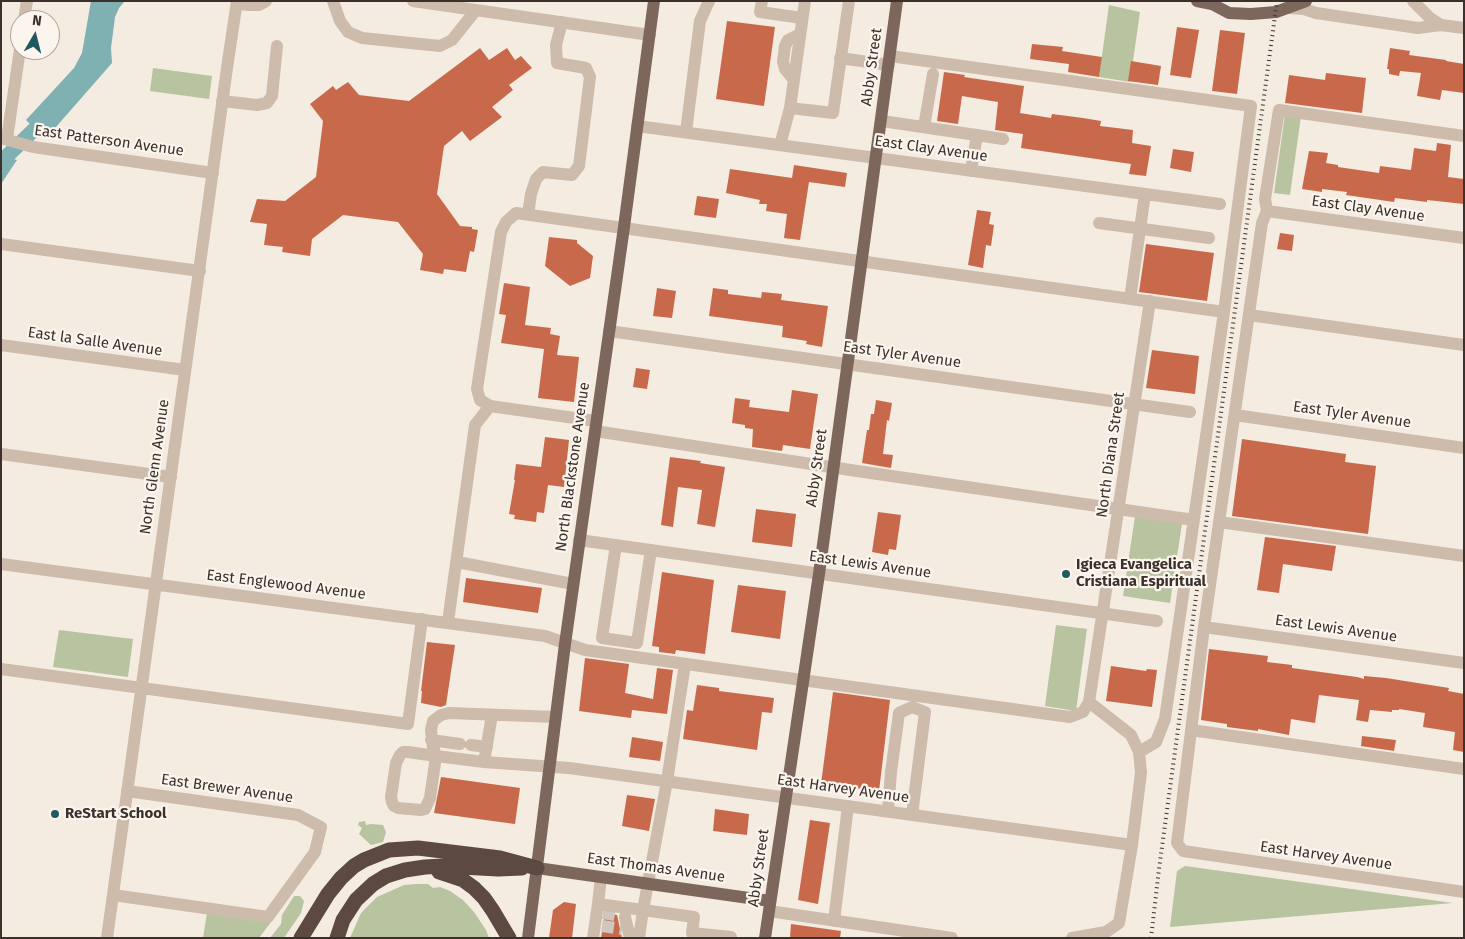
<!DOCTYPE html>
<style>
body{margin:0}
#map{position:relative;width:1465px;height:939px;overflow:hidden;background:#f4ebe1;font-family:"Fira Sans",sans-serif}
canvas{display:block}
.frame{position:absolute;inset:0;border:2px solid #3b302b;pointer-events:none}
.north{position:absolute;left:10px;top:10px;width:50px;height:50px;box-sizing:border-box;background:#fbf5ee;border:1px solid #aea6a0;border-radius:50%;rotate:8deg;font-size:14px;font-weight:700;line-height:20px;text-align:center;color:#3b302b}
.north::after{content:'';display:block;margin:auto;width:18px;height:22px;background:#1f5a5e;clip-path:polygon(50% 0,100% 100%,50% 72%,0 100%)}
</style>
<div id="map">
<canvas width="1465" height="939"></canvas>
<div class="frame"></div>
<div class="north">N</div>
</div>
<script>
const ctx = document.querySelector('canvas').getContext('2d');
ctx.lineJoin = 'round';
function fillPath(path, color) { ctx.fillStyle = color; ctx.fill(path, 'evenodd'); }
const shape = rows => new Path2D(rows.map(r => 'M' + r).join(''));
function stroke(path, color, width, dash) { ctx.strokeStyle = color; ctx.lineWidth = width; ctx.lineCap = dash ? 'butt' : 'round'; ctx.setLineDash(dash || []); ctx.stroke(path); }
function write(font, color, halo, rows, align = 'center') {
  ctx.font = font + ' "Fira Sans",sans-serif'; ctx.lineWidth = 4.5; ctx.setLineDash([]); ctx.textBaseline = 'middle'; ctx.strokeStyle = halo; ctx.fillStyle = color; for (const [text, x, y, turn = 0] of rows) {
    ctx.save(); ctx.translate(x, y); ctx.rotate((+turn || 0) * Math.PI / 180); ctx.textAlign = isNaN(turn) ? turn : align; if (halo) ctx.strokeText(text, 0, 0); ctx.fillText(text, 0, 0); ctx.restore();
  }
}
fillPath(shape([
 [1109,5,1140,12,1130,82,1099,77],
 [153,68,212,76,209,99,150,91],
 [1285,114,1301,116,1290,195,1274,193],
 [1136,510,1183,517,1170,603,1123,596],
 [1056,625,1087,629,1076,711,1045,706],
 [59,630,133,639,128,677,53,667],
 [365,821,366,825,371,824,383,825,386,832,383,842,371,845,359,834,362,828,358,825,359,822],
 [1185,866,1453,903,1170,927,1177,871],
 [417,884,428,884,433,888,440,887,450,891,463,900,474,912,486,930,489,938,350,938,361,913,377,897,404,885],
 [294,896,300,896,304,901,301,913,284,938,270,938,281,924,282,915],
 [207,913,271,922,259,938,203,938]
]), '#b8c4a0');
fillPath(shape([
 [91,1,125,1,119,8,115,17,111,48,112,63,49,135,39,133,26,120,74,68,82,53],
 [1,155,17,160,1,184]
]), '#7fb0b2');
stroke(shape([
 [1,162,48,116]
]), '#7fb0b2', 15);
fillPath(shape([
 [727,21,775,27,764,106,716,99],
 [1177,27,1199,30,1191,78,1170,75],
 [1220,30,1245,33,1237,94,1212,91],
 [1032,44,1063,47,1062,51,1102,57,1099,77,1068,72,1069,64,1030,59],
 [480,48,489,60,507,48,515,60,521,56,532,68,509,85,513,90,492,107,502,117,470,141,462,131,444,146,437,194,460,226,472,227,472,229,478,230,474,252,470,251,466,272,444,269,443,274,420,270,423,254,398,222,343,215,312,239,310,256,282,252,283,247,264,245,267,224,250,222,257,199,285,201,316,177,323,121,310,104,333,86,336,90,348,82,359,95,409,101],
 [1390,48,1410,51,1409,55,1446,60,1446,61,1464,64,1464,93,1442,90,1440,100,1417,96,1421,73,1400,71,1399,76,1389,74,1389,69,1387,69],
 [1131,61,1161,66,1158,85,1128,81],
 [944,72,965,75,964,77,1024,86,1020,113,1051,118,1052,114,1083,118,1101,121,1100,126,1133,130,1132,143,1151,146,1146,176,1129,174,1131,164,1021,148,1023,134,995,130,998,102,962,96,958,124,937,121],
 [1326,73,1366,78,1362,113,1285,103,1289,75,1325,80],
 [1437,143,1451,145,1448,177,1464,179,1464,204,1427,200,1427,202,1395,198,1394,202,1346,195,1347,192,1322,189,1322,192,1302,189,1309,151,1328,153,1326,163,1338,165,1338,167,1379,173,1380,166,1411,170,1414,148,1436,151],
 [1173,149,1194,152,1191,172,1170,168],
 [794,165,847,173,845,187,809,182,800,240,784,238,787,214,766,211,767,204,759,204,760,200,726,193,730,169,792,178],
 [697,196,719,199,716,218,694,215],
 [977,210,991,212,989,224,994,225,991,246,986,245,983,268,968,265],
 [1280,233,1294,235,1292,251,1277,249],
 [549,237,577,240,577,243,593,256,590,278,570,286,545,266],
 [1146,244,1214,253,1207,301,1139,292],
 [504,283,530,287,525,325,551,328,550,334,560,336,557,355,579,357,574,402,538,398,544,349,501,343,506,315,499,314],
 [657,288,676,291,672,318,653,316],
 [713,288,728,290,728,294,761,298,762,292,782,294,781,300,828,306,822,347,806,344,807,341,782,337,783,326,709,316],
 [1152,350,1199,356,1195,394,1146,388],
 [636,368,650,370,647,389,633,387],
 [792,390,818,394,810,449,783,445,782,451,752,447,753,429,745,428,745,425,732,423,735,398,750,400,749,407,789,412],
 [876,400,892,403,889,421,887,420,883,454,893,455,891,468,862,463,867,430,869,430,871,414,874,414],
 [545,437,569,440,564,487,548,485,544,513,537,512,536,522,514,519,515,515,509,514,515,480,514,480,516,464,541,467],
 [1242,439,1346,454,1345,462,1376,466,1368,534,1232,516],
 [670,457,701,461,700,463,725,467,715,527,697,524,702,490,678,487,673,527,661,525],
 [756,509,796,514,792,547,752,542],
 [878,512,901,515,896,550,889,549,888,555,872,552],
 [1265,537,1336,546,1332,571,1283,564,1279,593,1257,590],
 [662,572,714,580,705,654,676,650,675,654,659,652,659,647,652,646],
 [466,578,542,588,538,613,463,602],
 [738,585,786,591,780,639,731,632],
 [427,642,455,645,446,705,441,707,421,703,422,691,421,691],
 [1209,649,1268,656,1267,662,1292,665,1292,668,1357,677,1364,679,1364,676,1386,678,1449,688,1448,691,1464,694,1464,752,1453,750,1455,732,1423,727,1425,713,1399,709,1399,710,1392,710,1392,712,1370,710,1368,722,1356,720,1359,700,1319,695,1315,723,1291,719,1289,735,1258,729,1258,731,1227,727,1227,724,1201,720],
 [585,658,629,664,625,693,653,699,657,668,673,670,667,714,632,710,631,718,579,711],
 [1111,666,1146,671,1147,669,1157,670,1152,707,1106,701],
 [697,685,719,688,719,691,774,698,772,713,762,712,757,750,683,739,687,710,693,711],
 [833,692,890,700,879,791,821,784],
 [1362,736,1396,740,1394,751,1361,746],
 [632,737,663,742,660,761,629,757],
 [441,777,520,788,515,824,434,813],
 [627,795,655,799,649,831,622,826],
 [715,809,749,814,747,835,713,831],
 [810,820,830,823,818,904,798,900],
 [564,902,576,904,572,938,549,938,553,910],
 [605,913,617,915,622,938,601,938],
 [791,924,841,931,840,938,790,938]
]), '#c8694b');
stroke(shape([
 [603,913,625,917],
 [602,926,622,929]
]), '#cfc6bd', 12, [12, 6]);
stroke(shape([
 [333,1,340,21,348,32,362,38,440,46,452,40,476,10],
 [413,1,650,35],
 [762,1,760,12,802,18],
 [1413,1,1430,18,1441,25],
 [237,4,250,5,259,5,266,1],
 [1288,8,1304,9,1316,13,1418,28,1441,25,1464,28],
 [24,20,27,1],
 [890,56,1251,106,1224,312,1165,719,1156,742,1139,752],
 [840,58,889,65],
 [794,80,785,69,783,62,785,46,788,40,800,34],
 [222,101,257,105,267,103,272,96,277,46],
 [790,108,805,1],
 [882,121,1003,139],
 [637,126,1220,204],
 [924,127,933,74],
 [686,132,700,21,709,1],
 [1464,136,1279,110,1265,199,1267,211,1262,223,1204,627,1177,843,1183,851,1464,892],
 [1,138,33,147,213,173],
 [7,139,20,49],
 [780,145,790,108,833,113,849,1],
 [971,171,977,135],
 [1267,211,1464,238],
 [528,214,531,194,536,179,543,172,572,175,579,166,590,77,586,68,557,63,556,45,562,22],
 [1099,223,1209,238],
 [1,244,200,271],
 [1130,299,1145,194],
 [1249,315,1464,345],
 [609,331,1190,412],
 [1,345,185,370],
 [1235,415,1464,448],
 [596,421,490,406,480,400,477,389,501,232,506,222,516,213,1224,312],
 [595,431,857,471,1194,520],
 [1,454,171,477],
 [1219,522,1464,556],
 [579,540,1157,621],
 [616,545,602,638,637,643,651,550],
 [457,562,573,584],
 [1,564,545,636,585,650,1070,717,1083,712,1089,702],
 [448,622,475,425,490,406],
 [1204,627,1464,663],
 [685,664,667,781,643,910,694,917,692,933,731,937],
 [1,669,408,724,422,619],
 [556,717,449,713,441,715,433,721,431,730,433,747,436,756,484,762,569,768,1132,845],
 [1191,730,1464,769],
 [431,740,460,744],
 [471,745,487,747],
 [403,752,408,752,436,756,430,798,425,809,421,810,398,808,394,806,392,802,391,797,396,763,400,755,403,752],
 [484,762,492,715],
 [888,811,891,772,899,713,912,707,925,712,912,815],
 [113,895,268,917,315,852,321,827,298,815,127,791],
 [598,904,601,877],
 [769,911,952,938],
 [625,917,630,938],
 [834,921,848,806],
 [107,938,227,68,237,1],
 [593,938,598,904,643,910,639,938],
 [1072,938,1106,932,1119,923,1132,845,1141,773,1139,752,1131,735,1089,702,1150,301]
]), '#cdbbac', 12);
stroke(shape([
 [1197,1,1212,4,1229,13,1251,14,1276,12,1306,1],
 [537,868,770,901],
 [528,938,565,644,624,227,654,1],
 [765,938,819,574,897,1]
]), '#7d675c', 12);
stroke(shape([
 [439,872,463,880,474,888,484,898,493,911,509,938],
 [301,938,328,894,341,878,354,866,364,860,389,850,418,848,500,858,537,868],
 [337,938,343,920,356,900,373,884,386,876,405,870,425,867,443,866,498,869,522,868]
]), '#5c4a42', 15);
stroke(shape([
 [1151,938,1159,869,1277,1]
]), '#3b302b', 4, [1, 4]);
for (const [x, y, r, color] of [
 [1066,574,5,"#1f5a5e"],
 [55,814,5,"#1f5a5e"]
]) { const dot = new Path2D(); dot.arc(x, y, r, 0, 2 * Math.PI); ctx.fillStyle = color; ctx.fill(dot); stroke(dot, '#fbf5ee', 2); }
write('15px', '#3b302b', '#fbf5ee', [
 ["Abby Street",872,67,-82],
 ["East Patterson Avenue",109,141,8],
 ["East Clay Avenue",931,149,8],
 ["East Clay Avenue",1368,209,8],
 ["East la Salle Avenue",95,342,8],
 ["East Tyler Avenue",902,355,8],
 ["East Tyler Avenue",1352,415,8],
 ["North Diana Street",1111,455,-82],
 ["North Glenn Avenue",155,467,-82],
 ["North Blackstone Avenue",573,467,-82],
 ["Abby Street",817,468,-82],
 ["East Lewis Avenue",870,565,8],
 ["East Englewood Avenue",286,585,7],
 ["East Lewis Avenue",1336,629,8],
 ["East Brewer Avenue",227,789,8],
 ["East Harvey Avenue",843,789,8],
 ["East Harvey Avenue",1326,856,8],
 ["East Thomas Avenue",656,868,8],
 ["Abby Street",759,868,-82]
]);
write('bold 15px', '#3b302b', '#fbf5ee', [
 ["Igieca Evangelica",1076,565],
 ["Cristiana Espiritual",1076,582],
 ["ReStart School",65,814]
], 'left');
</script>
